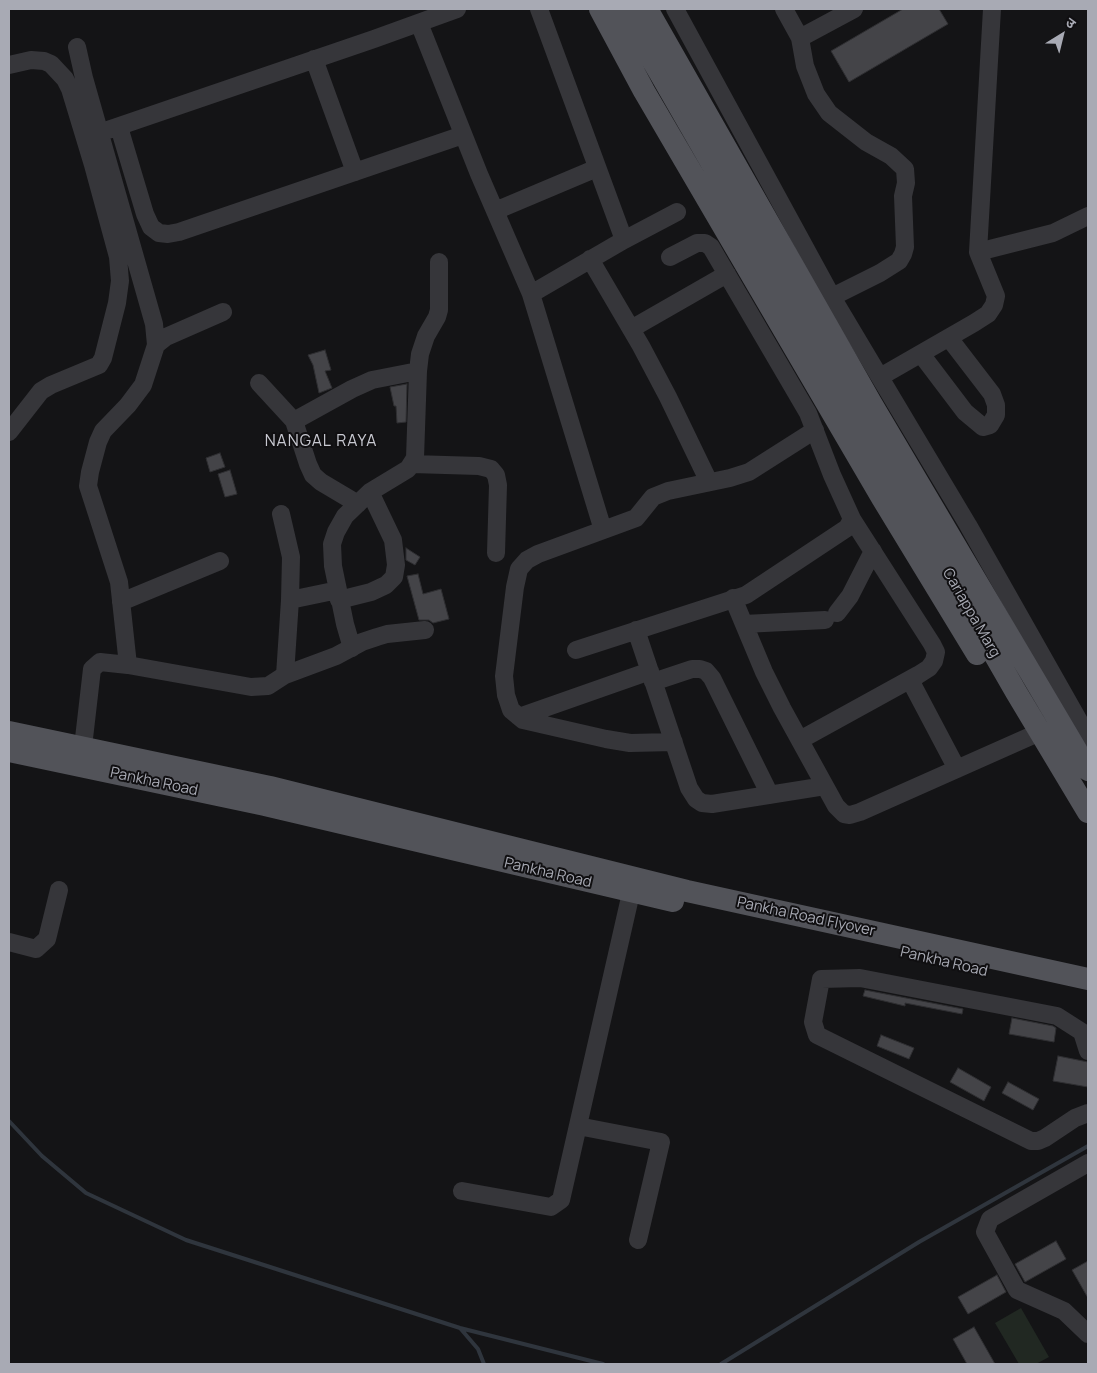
<!DOCTYPE html>
<meta charset="utf-8">
<style>
body{margin:0}
#map{position:relative;width:1097px;height:1373px;overflow:hidden;background:#141416;font-family:Manrope,"Noto Sans Devanagari",sans-serif}
canvas{display:block}
.frame{position:absolute;inset:0;border:10px solid #a8aab4;pointer-events:none}
.north{position:absolute;left:1037px;top:10px;width:50px;height:50px;-webkit-text-stroke:4px #100f11;paint-order:stroke;rotate:36deg;font-size:14px;font-weight:700;line-height:20px;text-align:center;color:#a8aab4}
.north::after{content:'';display:block;margin:auto;width:18px;height:22px;background:#a8aab4;clip-path:polygon(50% 0,100% 100%,50% 72%,0 100%)}
</style>
<div id="map">
<canvas width="1097" height="1373"></canvas>
<div class="frame"></div>
<div class="north">उ</div>
</div>
<script>
const ctx = document.querySelector('canvas').getContext('2d');
ctx.lineJoin = 'round';
function fillPath(path, color) { ctx.fillStyle = color; ctx.fill(path, 'evenodd'); }
const shape = rows => new Path2D(rows.map(r => 'M' + r).join(''));
function stroke(path, color, width, dash) { ctx.strokeStyle = color; ctx.lineWidth = width; ctx.lineCap = dash ? 'butt' : 'round'; ctx.setLineDash(dash || []); ctx.stroke(path); }
function write(font, color, halo, rows, align = 'center') {
  ctx.font = font + ' Manrope,sans-serif'; ctx.lineWidth = 4; ctx.setLineDash([]); ctx.textBaseline = 'middle'; ctx.strokeStyle = halo; ctx.fillStyle = color; for (const [text, x, y, turn = 0] of rows) {
    ctx.save(); ctx.translate(x, y); ctx.rotate((+turn || 0) * Math.PI / 180); ctx.textAlign = isNaN(turn) ? turn : align; if (halo) ctx.strokeText(text, 0, 0); ctx.fillText(text, 0, 0); ctx.restore();
  }
}
fillPath(shape([
 [1021,1308,1049,1357,1036,1364,1019,1364,995,1323]
]), '#212822');
stroke(shape([
 [9,1121,42,1156,86,1193,186,1240,460,1328,603,1364],
 [460,1328,478,1349,484,1364],
 [721,1364,919,1242,1088,1146]
]), '#2f353d', 4);
const building = shape([
 [903,9,939,9,948,24,849,82,831,51,903,9],
 [325,350,331,370,325,371,332,388,319,393,313,365,308,355,325,350],
 [407,384,406,422,397,423,396,406,394,406,390,387,407,384],
 [220,453,225,467,210,472,206,458,220,453],
 [230,470,237,494,225,497,218,474,230,470],
 [406,548,420,557,415,565,406,560,406,548],
 [418,574,423,594,441,589,449,619,433,623,429,620,419,620,407,576,418,574],
 [865,990,963,1009,962,1014,905,1003,905,1006,863,996,865,990],
 [1012,1018,1053,1026,1056,1028,1054,1042,1009,1034,1012,1018],
 [881,1035,914,1048,909,1059,877,1046,881,1035],
 [1058,1056,1088,1062,1088,1087,1053,1081,1058,1056],
 [958,1068,991,1087,984,1101,950,1082,958,1068],
 [1008,1082,1039,1099,1033,1110,1002,1093,1008,1082],
 [1056,1241,1066,1259,1025,1282,1015,1264,1056,1241],
 [1088,1261,1088,1298,1072,1270,1088,1261],
 [997,1275,1006,1292,968,1314,958,1297,997,1275],
 [974,1327,995,1364,967,1364,953,1339,974,1327]
]);
fillPath(building, '#444448');
stroke(building, '#2f2f32', 1);
stroke(shape([
 [539,9,624,240],
 [675,9,832,297,968,525,1088,737],
 [784,9,800,38,805,66,816,94,829,113,866,142,891,156,905,169,906,183,903,196,905,247,903,254,899,261,880,273,832,297],
 [419,23,479,174,531,294,603,530],
 [800,38,854,9],
 [77,47,84,78,154,324,156,345],
 [314,59,355,172],
 [9,65,31,60,44,61,51,64,65,79,70,89,93,165,118,257,120,281,117,303,103,358,99,365,51,385,41,391,9,432],
 [119,127,145,214,151,227,159,233,168,234,179,232,463,135],
 [99,133,374,39,457,9],
 [495,211,597,168],
 [978,252,1053,233,1088,216],
 [670,257,697,243,705,243,711,247,808,413,832,475,852,519,932,644,936,652,934,661,929,668,918,675,800,740],
 [590,259,641,346,668,397,709,482],
 [531,294,624,240,677,212],
 [631,329,727,274],
 [921,354,965,412,983,427,990,425,996,415,996,405,992,394,949,338],
 [880,377,974,323,988,314,994,305,996,296,978,252,992,9],
 [259,383,294,421,308,464,313,475,321,482,358,504],
 [294,421,352,389,372,380,418,371],
 [412,464,479,466,491,469,496,475,498,485,496,553],
 [281,514,291,557,290,600],
 [338,590,345,624,352,648],
 [733,598,764,672,782,708,836,806,844,814,850,815,860,812,1040,732],
 [339,600,371,592,386,585,394,577,396,565,393,540,370,492],
 [121,602,220,561],
 [837,613,850,596,873,551],
 [744,624,825,620],
 [636,630,689,788,696,799,702,803,712,804,825,786],
 [576,650,746,595,847,528,852,519],
 [128,665,251,687,268,686,285,675,290,600,338,590,333,566,332,544,336,532,345,516,370,492,408,469,415,458,418,371,420,354,426,336,437,317,439,310,439,262],
 [285,675,336,656,362,642,377,637,387,634,425,630],
 [910,680,957,769],
 [653,682,692,669,700,669,706,671,712,678,770,795],
 [519,717,650,671],
 [674,742,630,743,606,739,523,720,511,710,506,695,504,676,515,587,519,569,527,560,538,554,636,518,653,497,668,491,730,478,749,472,815,430],
 [80,758,83,747,92,669,100,662,128,665,119,582,88,486,90,472,98,442,103,431,128,405,143,385,156,345,166,337,223,312],
 [9,942,36,949,47,939,59,890],
 [1088,1051,1082,1032,1057,1016,860,978,821,979,813,1022,817,1035,1031,1141,1038,1141,1045,1138,1075,1118,1088,1113],
 [578,1126,661,1142,638,1240],
 [1088,1163,990,1219,985,1232,1017,1290,1064,1311,1088,1334],
 [462,1191,551,1207,561,1200,631,893]
]), '#36363a', 18);
stroke(shape([
 [600,9,644,91,882,498,977,654],
 [623,9,1016,692,1088,812],
 [647,9,871,403,1088,770],
 [9,732,270,787,687,891,1088,979],
 [9,751,265,805,673,901]
]), '#525359', 22);
write('15px', '#a8aab4', '#100f11', [
 ["Cariappa Marg",971,613,60],
 ["Pankha Road",154,782,12],
 ["Pankha Road",548,873,13],
 ["Pankha Road Flyover",806,917,12],
 ["Pankha Road",944,962,13]
]);
ctx.letterSpacing = '1px';
write('16px', '#c8c9d1', '#100f11', [
 ["NANGAL RAYA",321,442]
]);
ctx.letterSpacing = '0px';
</script>
